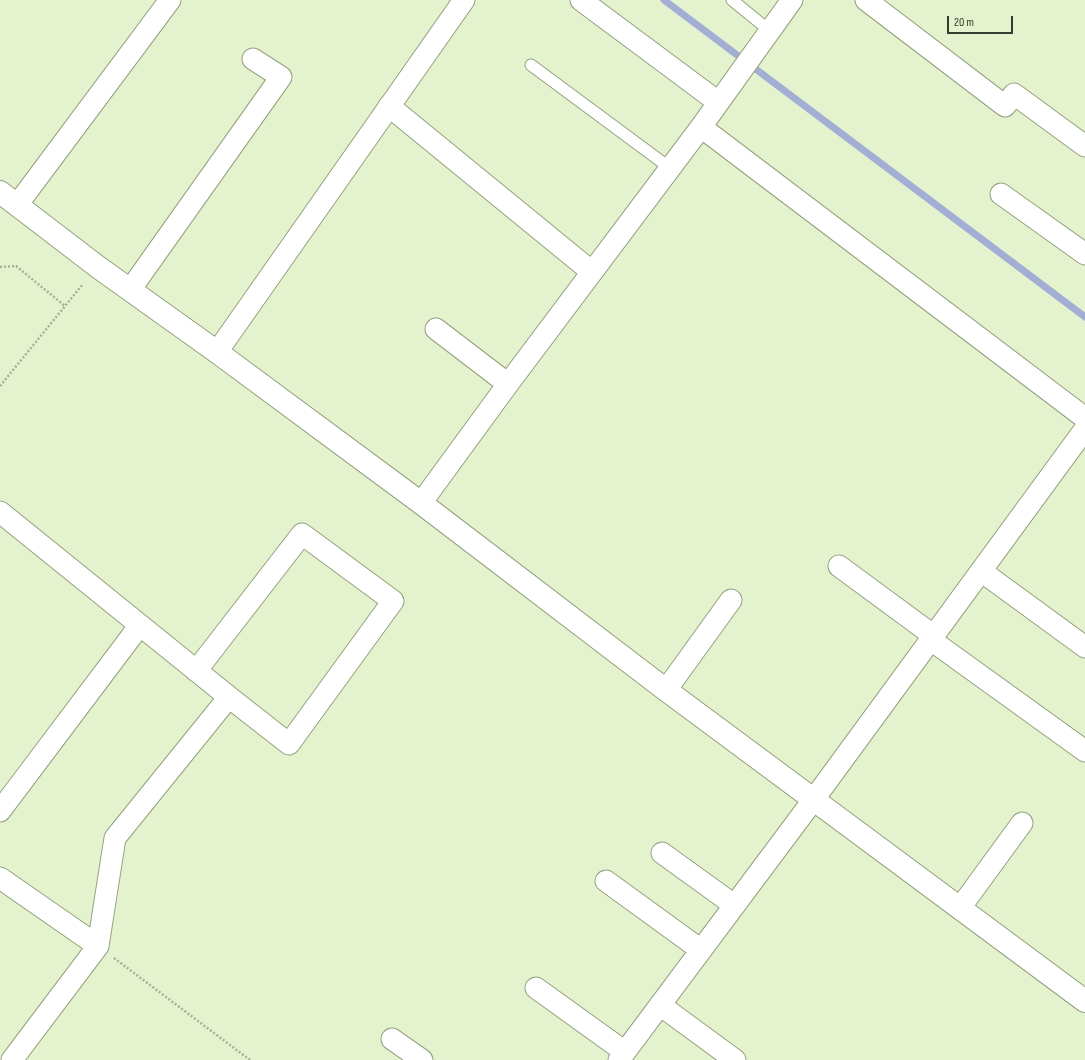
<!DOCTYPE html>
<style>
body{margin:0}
#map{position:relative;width:1085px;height:1060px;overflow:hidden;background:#e4f2cd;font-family:"Sofia Sans Condensed",sans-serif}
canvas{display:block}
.scale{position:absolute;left:947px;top:16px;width:66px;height:18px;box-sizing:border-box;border:2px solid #363b2d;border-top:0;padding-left:5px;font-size:12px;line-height:14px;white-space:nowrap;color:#363b2d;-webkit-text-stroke:3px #e4f2cd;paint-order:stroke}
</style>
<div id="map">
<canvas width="1085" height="1060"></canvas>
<div class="scale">20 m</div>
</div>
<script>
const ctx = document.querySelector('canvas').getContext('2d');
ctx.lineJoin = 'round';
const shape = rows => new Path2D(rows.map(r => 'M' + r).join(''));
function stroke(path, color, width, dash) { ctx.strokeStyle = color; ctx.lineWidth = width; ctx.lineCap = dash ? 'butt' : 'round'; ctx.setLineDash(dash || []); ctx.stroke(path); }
stroke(shape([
 [664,0,1085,317]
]), '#a3aed5', 7);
const lane = shape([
 [732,0,770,31],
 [531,65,670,168]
]);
const street = shape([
 [581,0,718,102],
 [866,0,1005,106,1014,94,1085,146],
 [389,106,592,272],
 [701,127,1085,418],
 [1001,194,1085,254],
 [17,205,170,0],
 [130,290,281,77,253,59],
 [436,329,508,384],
 [217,352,464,0],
 [421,503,508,384,701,127,792,0],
 [0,512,229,697,289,744,393,601,302,534,196,671],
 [839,566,934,636],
 [981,571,1085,647],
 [931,640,1085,751],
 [666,690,731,600],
 [0,811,140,625],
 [662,853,734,905],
 [0,878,98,946],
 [606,881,701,950],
 [960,908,1022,823],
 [536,988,625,1052],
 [660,1005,735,1060],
 [392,1039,422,1060],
 [12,1060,98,946,115,838,229,697],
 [619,1060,814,799,1085,429]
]);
const secondary = shape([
 [0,192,98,267,217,352,421,503,666,690,1085,1001]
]);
stroke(lane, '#94a17f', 13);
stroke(street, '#94a17f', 23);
stroke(secondary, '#94a17f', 24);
stroke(shape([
 [0,267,16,266,65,306],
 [0,386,83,284],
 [114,958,250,1060]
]), '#a6b194', 2.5, [2, 2]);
stroke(lane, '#fff', 11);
stroke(street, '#fff', 21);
stroke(secondary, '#fff', 22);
</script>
